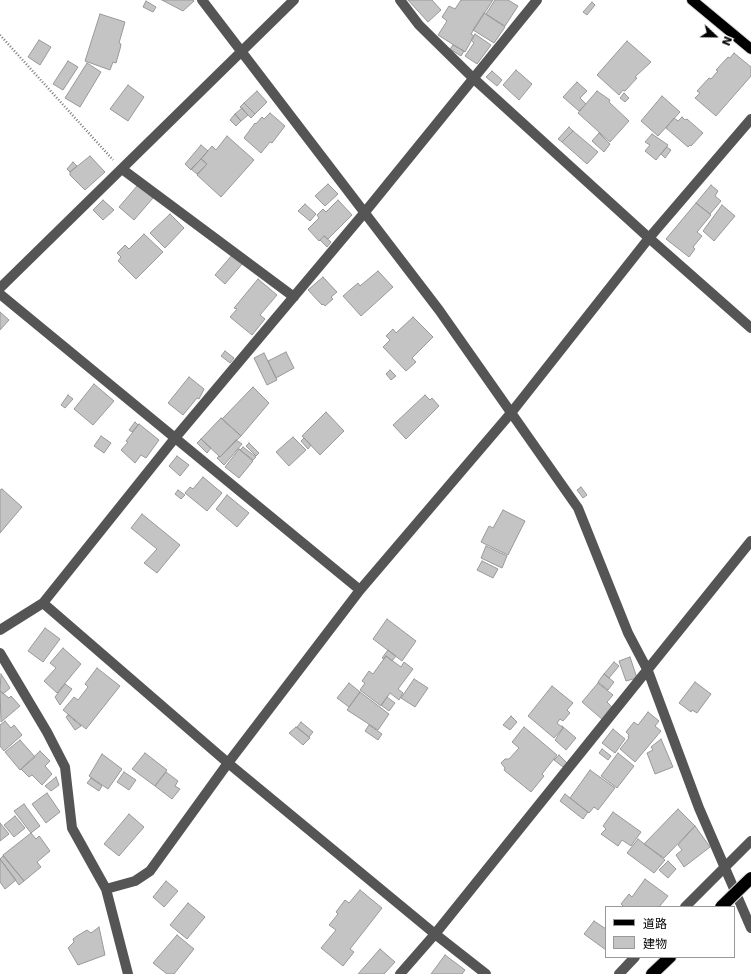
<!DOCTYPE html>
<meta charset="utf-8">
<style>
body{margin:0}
#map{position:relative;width:751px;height:974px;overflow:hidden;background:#fff;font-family:"DejaVu Sans","Noto Sans JP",sans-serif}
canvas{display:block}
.legend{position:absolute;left:605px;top:906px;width:130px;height:52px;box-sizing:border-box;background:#fff;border:1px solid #999;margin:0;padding:5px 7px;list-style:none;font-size:12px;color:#000}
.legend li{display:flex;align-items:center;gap:8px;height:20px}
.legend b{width:20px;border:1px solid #999}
.north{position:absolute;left:695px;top:16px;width:40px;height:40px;-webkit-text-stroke:3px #fff;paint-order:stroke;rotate:112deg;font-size:11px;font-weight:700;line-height:16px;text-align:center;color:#000}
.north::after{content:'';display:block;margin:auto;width:14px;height:18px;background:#000;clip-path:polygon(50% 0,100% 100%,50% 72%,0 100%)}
</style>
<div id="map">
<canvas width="751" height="974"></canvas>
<ul class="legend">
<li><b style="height:5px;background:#000"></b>道路</li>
<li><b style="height:11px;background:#c4c4c4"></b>建物</li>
</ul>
<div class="north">N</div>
</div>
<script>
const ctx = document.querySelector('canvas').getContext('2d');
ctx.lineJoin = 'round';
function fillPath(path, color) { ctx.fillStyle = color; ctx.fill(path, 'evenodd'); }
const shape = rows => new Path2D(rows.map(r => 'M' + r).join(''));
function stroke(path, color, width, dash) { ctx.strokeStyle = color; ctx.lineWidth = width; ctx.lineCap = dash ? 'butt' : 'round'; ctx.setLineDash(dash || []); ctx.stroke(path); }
const building = shape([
 [162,0,193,0,194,1,183,11,162,0],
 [408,0,432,0,441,10,428,22,408,0],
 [461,0,493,0,471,34,474,36,465,52,438,35,447,21,442,17,449,6,455,9,461,0],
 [495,0,508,0,518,6,505,26,486,14,495,0],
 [146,1,156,7,153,12,143,7,146,1],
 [592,2,595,5,587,15,583,12,592,2],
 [484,13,505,27,494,43,473,30,484,13],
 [100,14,125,22,119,43,121,44,120,49,116,63,113,62,110,70,85,61,100,14],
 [475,34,491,45,477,64,465,56,474,43,471,40,475,34],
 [39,40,51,47,40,65,28,57,39,40],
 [627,41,651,62,635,77,637,78,625,91,623,90,619,95,597,75,627,41],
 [453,45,464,51,461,56,450,49,453,45],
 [734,53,751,67,751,76,716,116,695,98,700,93,697,91,709,78,711,79,718,71,716,70,728,57,730,58,734,53],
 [68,61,78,67,63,90,53,84,68,61],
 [87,63,101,72,80,107,65,98,87,63],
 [516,70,532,84,519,100,503,85,516,70],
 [492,71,502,80,497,86,486,77,492,71],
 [577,82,587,91,580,98,586,104,579,111,563,97,577,82],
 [128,85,144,97,128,121,110,109,128,85],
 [257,91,267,102,255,114,244,103,257,91],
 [597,91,610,100,609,102,629,121,610,142,578,113,597,91],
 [624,93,629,98,625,102,620,98,624,93],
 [662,96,680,112,658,136,641,121,662,96],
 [244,103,255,114,251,118,240,107,244,103],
 [242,108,248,115,241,121,235,114,242,108],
 [270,113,285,126,272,143,270,142,261,153,244,138,255,123,256,124,262,117,264,119,270,113],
 [235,114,241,121,236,126,230,120,235,114],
 [682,117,685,120,687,119,703,133,691,146,690,145,688,147,666,128,674,118,678,121,682,117],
 [569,127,573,131,562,142,558,139,569,127],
 [573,131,598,152,587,164,562,142,573,131],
 [599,133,610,144,604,152,592,141,599,133],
 [652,134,668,145,656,160,645,151,650,145,645,142,652,134],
 [227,136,254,160,221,197,197,175,207,164,201,159,212,146,216,150,227,136],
 [201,145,208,151,191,170,185,164,201,145],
 [667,147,671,150,665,158,661,154,667,147],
 [90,156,105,172,85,190,70,175,70,172,90,156],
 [201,159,207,164,197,174,191,169,201,159],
 [73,162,77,166,70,172,67,169,73,162],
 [328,184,338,194,325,206,315,196,328,184],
 [138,185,153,198,134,220,119,207,138,185],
 [711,185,718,191,715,196,721,201,710,214,696,203,711,185],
 [103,200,114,210,103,220,93,210,103,200],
 [338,200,352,215,328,239,324,236,319,241,308,229,319,218,317,215,323,209,326,212,338,200],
 [696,203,711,215,697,232,702,236,693,247,695,249,689,257,666,239,696,203],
 [305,204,316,214,310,221,298,211,305,204],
 [722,205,735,216,714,241,703,231,722,205],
 [170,214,184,228,165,248,150,233,170,214],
 [144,234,163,252,136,279,118,261,121,257,117,253,125,245,129,249,144,234],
 [324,236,331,242,327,247,320,240,324,236],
 [233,254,243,263,225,284,215,275,233,254],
 [378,271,393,287,361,316,343,296,358,283,360,286,378,271],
 [323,277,337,292,331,297,333,299,325,306,323,304,322,305,308,290,323,277],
 [258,279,277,295,260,315,265,319,252,335,230,317,237,309,234,308,258,279],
 [0,312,9,320,0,330,0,312],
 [413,317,433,337,412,358,416,362,406,371,383,347,390,340,386,336,393,329,396,333,413,317],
 [225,351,234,358,230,363,221,356,225,351],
 [286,352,294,368,276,378,268,361,286,352],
 [264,353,277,380,267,385,254,358,264,353],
 [390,370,396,376,391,380,386,374,390,370],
 [189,377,204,389,199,399,197,398,183,415,168,403,189,377],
 [94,384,114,401,93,425,74,409,94,384],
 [253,387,269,403,241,436,222,419,253,387],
 [68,395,73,399,65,408,61,405,68,395],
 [425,395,430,400,432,398,439,406,406,439,393,425,425,395],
 [326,412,344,431,320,455,302,436,326,412],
 [221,418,241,436,220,457,201,439,221,418],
 [135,422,138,425,132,432,129,430,135,422],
 [139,424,159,440,146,458,141,455,135,463,121,450,128,442,126,441,139,424],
 [101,436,111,443,104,453,94,446,101,436],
 [293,437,306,450,289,466,276,452,293,437],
 [304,438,311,445,308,449,301,441,304,438],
 [201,439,211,448,207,453,197,443,201,439],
 [236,440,242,444,224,465,217,458,219,456,220,457,236,440],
 [249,443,259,453,256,456,246,446,249,443],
 [243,447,256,457,253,460,240,450,243,447],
 [239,449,253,461,239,478,225,467,239,449],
 [177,456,189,465,180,476,169,466,177,456],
 [203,477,222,493,207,511,185,493,190,487,193,489,203,477],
 [581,487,587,495,583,498,577,490,581,487],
 [2,489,22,507,0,533,0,490,2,489],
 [178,490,185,495,181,499,175,494,178,490],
 [227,495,249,513,237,527,216,509,227,495],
 [503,510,525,521,508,555,481,542,489,526,493,528,503,510],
 [142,514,180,545,157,573,144,563,157,549,131,528,142,514],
 [486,546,507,556,502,568,481,558,486,546],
 [482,561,498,569,493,578,477,570,482,561],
 [387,619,416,641,402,661,373,639,387,619],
 [45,628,60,639,43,662,28,651,45,628],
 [63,648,81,664,57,693,44,681,56,668,50,663,63,648],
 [388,650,396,656,392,661,386,656,384,659,382,658,388,650],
 [386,656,401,667,404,662,413,669,398,689,403,693,399,700,390,693,381,706,360,690,365,683,362,681,369,671,373,674,386,656],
 [630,657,637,678,626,681,619,661,630,657],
 [614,662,619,666,609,678,604,674,614,662],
 [97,668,120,686,86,729,63,710,74,697,78,700,88,687,85,684,97,668],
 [1,674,10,688,3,694,0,691,1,674],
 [604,674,614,682,608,690,598,682,604,674],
 [414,679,428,688,415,707,401,698,414,679],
 [695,682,711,694,697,713,692,710,691,712,679,703,695,682],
 [349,683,360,692,349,707,337,698,349,683],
 [598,683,613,695,607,702,613,708,603,720,582,702,598,683],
 [65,684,72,689,60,705,55,697,65,684],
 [552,686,573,703,567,710,570,713,563,721,560,719,557,723,563,728,554,738,528,716,552,686],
 [0,691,9,698,11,696,20,706,1,722,0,691],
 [360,692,389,714,378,730,347,710,360,692],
 [387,697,395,703,389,711,381,705,387,697],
 [648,712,659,721,655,726,661,731,635,762,620,749,629,738,628,737,629,735,626,732,634,722,638,725,648,712],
 [68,715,81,726,75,730,66,717,68,715],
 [511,716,517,722,510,730,503,725,511,716],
 [5,721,11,728,14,725,22,735,4,751,0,746,0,725,5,721],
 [301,722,313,732,309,737,297,727,301,722],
 [369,725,382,734,378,740,365,731,369,725],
 [562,726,576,738,566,750,555,740,563,728,562,726],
 [296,727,310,738,303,745,289,733,296,727],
 [524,727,557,755,542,774,544,776,531,792,504,770,505,768,501,763,505,759,509,759,519,748,512,742,524,727],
 [613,729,625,739,615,753,602,743,613,729],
 [661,739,673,767,655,774,647,753,653,750,651,747,661,739],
 [20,740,35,757,20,770,5,752,20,740],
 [602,749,611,756,608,760,599,753,602,749],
 [40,751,50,761,45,766,52,774,42,785,32,775,29,777,21,769,40,751],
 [145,753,167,770,155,786,132,769,145,753],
 [618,753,634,766,617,788,601,776,618,753],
 [102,754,122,769,108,789,89,776,102,754],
 [559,755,567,763,563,767,554,760,559,755],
 [590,770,615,788,598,810,594,807,589,813,570,798,590,770],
 [124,772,136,780,129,790,117,782,124,772],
 [166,772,178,781,175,786,180,789,172,799,155,786,166,772],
 [56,777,59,785,51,791,45,786,56,777],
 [91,778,102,786,99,791,87,783,91,778],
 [47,793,60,812,46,823,32,804,47,793],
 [565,794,588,812,583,819,560,801,565,794],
 [24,804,40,826,31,833,14,811,24,804],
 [678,809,695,826,664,858,644,844,678,809],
 [613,812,641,832,631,846,622,840,618,846,601,834,606,829,603,826,613,812],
 [129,814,144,827,119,856,104,844,129,814],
 [15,816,25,828,14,837,4,825,15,816],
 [0,823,9,834,0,841,0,823],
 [695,826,710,847,684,867,676,855,682,850,678,845,695,826],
 [31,833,36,839,39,836,40,837,50,851,37,862,41,867,24,881,3,855,31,833],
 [638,839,665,860,654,873,627,853,638,839],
 [3,856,24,881,19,885,0,859,3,856],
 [0,859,16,880,5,889,0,882,0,859],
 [668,861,676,869,668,878,659,870,668,861],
 [645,879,668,896,659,907,624,907,621,904,629,894,632,897,645,879],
 [166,881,178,891,164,907,153,897,166,881],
 [360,890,382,908,350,949,354,952,343,966,321,948,336,930,329,925,338,914,336,912,345,900,349,903,360,890],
 [188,903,205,917,187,939,170,925,188,903],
 [594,921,606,929,606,950,584,934,594,921],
 [99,927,105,955,78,965,68,948,74,942,73,939,77,936,87,930,91,933,99,927],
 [177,935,194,949,174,974,167,974,153,963,177,935],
 [380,949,395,962,384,974,358,974,380,949],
 [445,955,465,970,462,974,431,974,445,955]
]);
fillPath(building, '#c4c4c4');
stroke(building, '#999', 1);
const major = shape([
 [692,0,751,49]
]);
const highway = shape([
 [652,974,670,957]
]);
stroke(major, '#dbdbdb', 12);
stroke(highway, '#dbdbdb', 14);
stroke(shape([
 [0,35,113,160]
]), '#777', 2.5, [1, 2]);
stroke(shape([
 [202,0,439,310,578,508,628,633,648,671,699,808,751,928],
 [400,0,419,25,473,78,649,238,751,328],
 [122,169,294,297],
 [0,288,294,0],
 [0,294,360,590],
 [43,603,228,763,435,934,486,974],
 [0,630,43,603,175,438,365,212,537,0],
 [0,653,47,732,65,767,72,828,106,889,128,974],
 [106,889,135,881,150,871,228,763,360,590,511,413,649,238,751,119],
 [685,907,751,841],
 [400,974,435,934,751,541],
 [619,974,635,957]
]), '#555', 10);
stroke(major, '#000', 10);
stroke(highway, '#000', 12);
const highwayBridge = shape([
 [721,907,751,878]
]);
stroke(highwayBridge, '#dbdbdb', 14, []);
stroke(highwayBridge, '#000', 12);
</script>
